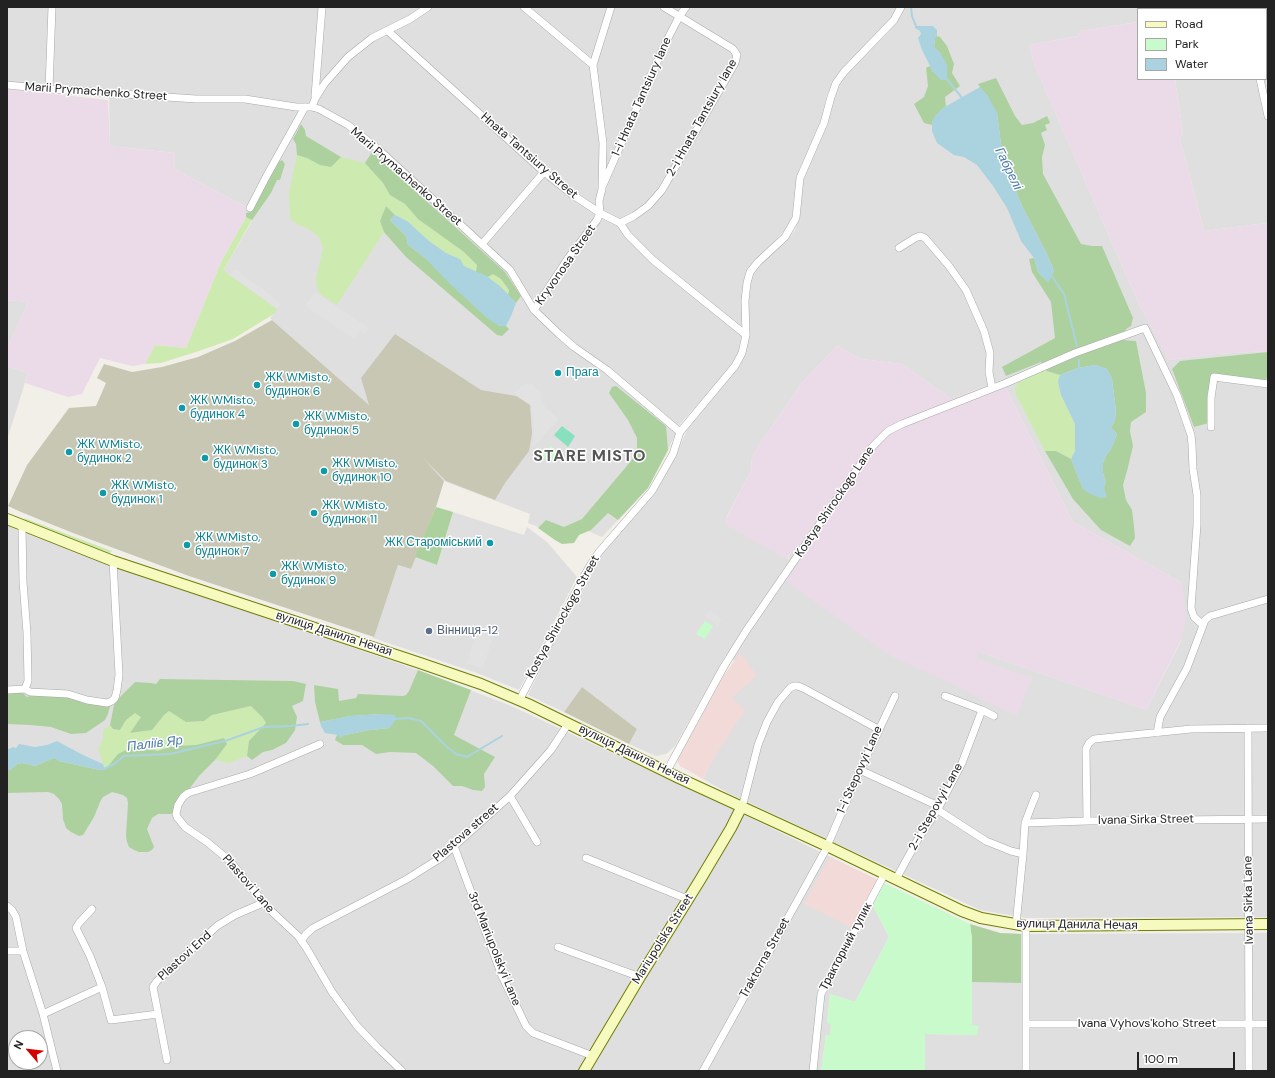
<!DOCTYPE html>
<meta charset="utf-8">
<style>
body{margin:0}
#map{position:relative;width:1275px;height:1078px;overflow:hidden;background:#f2efe9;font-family:"DM Sans",sans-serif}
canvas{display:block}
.frame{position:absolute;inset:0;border:8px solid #222;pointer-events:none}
.legend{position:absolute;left:1137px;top:8px;width:130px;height:72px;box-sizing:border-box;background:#fff;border:1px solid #a7a7a7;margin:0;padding:5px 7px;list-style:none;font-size:12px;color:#222}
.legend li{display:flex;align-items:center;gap:8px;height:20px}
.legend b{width:20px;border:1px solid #a7a7a7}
.north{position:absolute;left:8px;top:1030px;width:40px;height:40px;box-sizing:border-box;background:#fff;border:1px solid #a7a7a7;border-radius:50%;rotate:298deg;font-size:11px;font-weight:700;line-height:16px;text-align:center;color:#222}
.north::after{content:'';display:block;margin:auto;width:14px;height:18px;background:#d40000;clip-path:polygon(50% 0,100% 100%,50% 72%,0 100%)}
.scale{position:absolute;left:1137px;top:1052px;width:98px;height:18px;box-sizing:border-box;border:2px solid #222;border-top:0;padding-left:5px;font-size:12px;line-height:14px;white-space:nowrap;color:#222;-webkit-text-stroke:3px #fff;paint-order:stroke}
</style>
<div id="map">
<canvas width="1275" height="1078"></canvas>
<div class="frame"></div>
<ul class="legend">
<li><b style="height:5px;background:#f7fabf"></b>Road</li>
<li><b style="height:11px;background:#c8facc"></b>Park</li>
<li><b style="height:11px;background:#aad3df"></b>Water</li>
</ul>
<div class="north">N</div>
<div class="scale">100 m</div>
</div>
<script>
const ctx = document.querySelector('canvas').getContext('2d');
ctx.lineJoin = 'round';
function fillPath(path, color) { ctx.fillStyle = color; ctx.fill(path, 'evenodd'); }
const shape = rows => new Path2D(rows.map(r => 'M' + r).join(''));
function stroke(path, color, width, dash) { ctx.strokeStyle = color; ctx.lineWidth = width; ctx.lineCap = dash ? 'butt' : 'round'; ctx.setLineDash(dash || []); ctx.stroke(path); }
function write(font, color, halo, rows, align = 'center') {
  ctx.font = font + ' "DM Sans",sans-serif'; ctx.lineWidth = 3; ctx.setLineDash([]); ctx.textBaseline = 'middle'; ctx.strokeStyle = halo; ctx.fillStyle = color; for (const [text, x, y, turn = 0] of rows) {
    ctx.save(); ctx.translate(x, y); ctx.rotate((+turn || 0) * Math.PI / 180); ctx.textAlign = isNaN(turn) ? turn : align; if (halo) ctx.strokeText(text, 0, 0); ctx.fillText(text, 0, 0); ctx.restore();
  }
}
fillPath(shape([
 [7,7,897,7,892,18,834,81,827,95,821,122,812,145,800,168,797,177,792,218,785,230,756,260,747,271,743,335,740,351,733,365,680,424,668,450,648,488,602,537,586,530,552,537,536,526,528,523,530,514,444,481,399,432,270,318,274,314,228,274,224,269,252,221,246,217,246,207,174,169,175,153,110,146,109,92,55,87,53,85,52,82,46,81,46,86,7,82],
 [905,7,1268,7,1268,228,1267,223,1204,231,1180,138,1183,133,1175,79,1266,79,1266,9,1138,9,1138,22,1081,31,1078,36,1029,45,1035,66,1137,300,1169,360,1216,354,1268,351,1268,917,1026,918,980,910,728,793,703,779,713,759,732,698,740,654,735,661,726,655,675,746,666,754,656,756,629,744,637,729,582,687,564,712,528,695,574,600,605,550,676,455,687,430,738,367,750,283,753,273,760,263,786,242,795,230,799,219,802,179,817,147,839,84,846,74,887,34,897,22],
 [837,346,861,359,902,364,951,399,1002,380,1073,522,1182,583,1181,641,1147,708,1144,709,962,646,792,550,788,559,726,518,751,471,752,458,756,450,801,384],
 [7,300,28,302,7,349],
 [7,366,28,373,7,440],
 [453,512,524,535,527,527,547,542,577,577,519,690,477,673,373,638,398,565,411,569,415,557,437,565],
 [7,525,20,531,112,565,418,670,509,705,720,803,884,883,873,906,889,937,855,1002,830,994,827,1023,831,1023,830,1036,826,1035,821,1071,7,1071],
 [16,1038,40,1038,40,1062,16,1062],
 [970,924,1000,933,1021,934,1268,933,1268,1071,925,1071,925,1034,977,1035,972,1025,972,939]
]), '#e0dfdf');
fillPath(shape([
 [740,653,757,675,732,698,745,710,713,759,703,779,680,766,677,761,722,678],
 [830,857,878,880,852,928,804,904]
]), '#f2dad9');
fillPath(shape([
 [1138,22,1138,79,1175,79,1183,133,1180,138,1204,231,1267,223,1268,228,1268,351,1216,354,1169,360,1137,300,1035,66,1029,45,1078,36,1081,31],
 [7,89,108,100,110,146,175,153,174,169,246,207,246,217,221,262,186,348,155,345,145,364,132,366,100,358,82,394,68,397,25,383,28,373,7,366,7,349,28,302,7,300],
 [837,346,861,359,902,364,951,399,1002,380,1073,522,1182,583,1186,617,1181,640,1147,708,1144,709,979,652,977,659,1032,678,1017,715,989,703,955,685,891,656,786,581,804,557,792,550,787,559,726,525,726,519,751,471,752,458,756,450,801,384]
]), '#ebdbe8');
fillPath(shape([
 [272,320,369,405,361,378,395,334,481,390,516,396,530,405,532,433,529,451,505,483,495,500,446,481,423,458,444,481,436,507,411,569,398,565,374,637,189,576,73,533,21,512,8,506,27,465,69,408,96,406,106,383,97,378,104,364,132,372,162,367,198,357,235,341],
 [582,687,637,729,629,744,564,712]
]), '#c7c7b4');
fillPath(shape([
 [297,155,307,158,320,165,331,167,341,157,365,163,383,183,390,195,405,204,418,219,464,252,477,265,476,272,464,266,459,259,446,253,429,241,407,221,395,215,386,206,380,221,384,232,337,305,320,294,317,288,316,279,323,248,319,237,310,230,295,223,290,218,289,192],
 [246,217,252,220,224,269,228,274,277,309,274,314,233,339,199,351,161,363,145,364,155,345,186,348,221,262],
 [492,273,501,279,509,290,508,295,501,287,488,277],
 [1046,370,1047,371,1060,375,1058,382,1061,395,1075,424,1075,451,1071,459,1056,451,1045,451,1016,395,1015,388,1019,382],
 [24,518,112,551,110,553,106,553,25,522],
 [251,706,263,718,266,723,249,741,247,756,229,763,215,760,227,744,224,738,196,745,174,746,157,751,138,744,129,749,105,770,98,749,103,739,103,730,110,725,113,729,120,730,126,720,135,713,142,716,130,733,152,730,164,715,169,711,187,722,204,721,212,715]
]), '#cdebb0');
fillPath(shape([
 [937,36,940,37,947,46,954,64,952,73,960,86,945,97,946,106,943,108,932,122,932,125,924,123,914,104,924,97,928,86,926,68,930,66,933,72,941,54,934,47,935,38],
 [996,78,1015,116,1022,125,1033,123,1047,116,1050,123,1045,125,1047,130,1041,133,1045,145,1042,157,1043,174,1081,244,1092,246,1102,246,1133,318,1131,326,1126,329,1122,340,1136,341,1146,393,1146,412,1131,422,1130,431,1133,446,1127,471,1123,485,1126,500,1132,510,1134,526,1135,538,1130,546,1101,530,1073,499,1045,451,1056,451,1071,459,1083,489,1104,487,1106,481,1103,473,1103,463,1107,454,1111,449,1117,434,1111,428,1115,420,1116,411,1112,379,1107,369,1095,365,1078,368,1060,375,1047,371,1041,362,1006,376,1002,367,1055,338,1051,302,1032,272,1029,259,1034,258,1038,272,1048,282,1054,271,1046,252,1022,206,1008,172,1002,152,997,113,978,84],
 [301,124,305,130,306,136,341,157,331,167,320,165,307,158,297,155,296,144,293,139],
 [372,152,505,272,521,296,516,303,508,295,509,290,501,279,493,274,488,277,476,272,477,265,464,252,418,219,405,204,390,195,383,183,365,163],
 [282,160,285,164,280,180,277,180,271,193,252,220,246,217,246,213,251,212,275,164],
 [386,206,395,215,390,220,406,236,408,245,423,256,499,326,506,326,509,329,502,336,497,335,406,257,384,232,380,221],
 [1268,352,1268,378,1262,381,1213,375,1207,396,1209,423,1194,427,1172,369,1180,361],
 [616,386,666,426,668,450,648,488,618,520,608,513,591,530,579,535,574,543,562,544,555,540,538,528,546,520,564,527,582,519,626,467,637,453,637,438,628,420,609,393,612,387],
 [436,507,453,512,437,565,415,557],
 [418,670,471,690,454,735,495,757,484,774,485,787,482,791,473,790,462,786,453,786,433,766,416,753,390,752,376,754,362,745,343,745,335,740,337,735,345,735,370,730,390,728,381,714,351,716,320,722,315,702,314,685,338,689,339,701,356,698,358,694,403,696,406,695,409,691],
 [160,679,293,681,306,684,303,701,292,706,297,717,295,730,286,743,272,750,263,752,252,760,247,756,249,741,266,723,263,718,251,706,212,715,204,721,186,722,169,711,164,715,152,730,130,733,141,717,135,713,126,720,120,730,113,729,110,725,114,705,119,698,135,682,151,683,156,684],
 [21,691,27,697,37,694,68,695,107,704,110,706,108,714,105,720,86,733,71,734,51,727,30,725,7,724,7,692],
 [224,738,227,744,215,760,199,776,180,801,176,814,158,814,152,818,147,829,154,847,152,850,148,852,139,852,134,850,129,847,127,842,126,836,128,803,127,798,123,795,112,792,103,797,100,802,94,817,83,835,79,836,71,832,66,828,63,819,62,804,59,799,54,794,48,792,7,793,7,770,10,770,17,764,22,763,35,766,54,758,59,761,100,770,105,770,118,754,138,744,157,751,174,746,196,745],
 [970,924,1000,933,1021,934,1021,983,972,982,972,939]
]), '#add19e');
fillPath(shape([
 [551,446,558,454,549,462,542,455],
 [705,621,713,626,705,639,696,634],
 [884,883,970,924,972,939,972,1025,979,1026,977,1035,925,1034,925,1071,821,1071,826,1035,830,1035,831,1024,827,1023,830,994,855,1002,889,937,873,906]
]), '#c8facc');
fillPath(shape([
 [562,426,575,436,568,447,554,435]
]), '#88e0be');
fillPath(shape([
 [235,269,281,303,277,309,230,275],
 [315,292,369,328,365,334,360,330,354,339,305,306],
 [524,384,532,384,542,394,542,404,559,419,532,449,534,430,531,405,514,393],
 [710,610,722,619,718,626,705,617],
 [478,626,495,631,483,668,467,663]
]), '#e2e2e2');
fillPath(shape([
 [915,26,933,26,937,30,937,36,935,38,934,47,941,54,947,65,947,80,941,80,933,72,922,50,918,38,921,34,920,31,915,28],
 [980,87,988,96,997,113,1002,152,1008,172,1022,206,1046,252,1054,271,1048,283,1038,272,1034,258,1021,241,1007,208,993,186,977,165,964,157,954,155,937,143,932,131,932,122,935,116,943,108],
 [395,215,407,221,429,241,446,253,460,259,464,266,488,277,501,287,516,303,511,316,506,326,499,326,487,318,449,283,423,256,408,245,406,236,390,220],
 [1095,365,1107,369,1112,379,1116,411,1115,420,1111,428,1117,434,1111,449,1107,454,1103,463,1103,473,1106,481,1104,487,1107,497,1101,498,1090,494,1083,489,1071,459,1075,451,1075,424,1061,395,1058,382,1060,375,1078,368],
 [381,714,395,715,396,719,390,728,370,730,345,735,341,738,337,735,325,733,321,726,320,722,351,716],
 [57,741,83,755,103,764,105,770,100,770,59,761,54,758,35,766,22,763,17,764,10,770,7,770,7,748,9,749,13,747,16,748,19,744,35,747,47,745]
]), '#aad3df');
stroke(shape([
 [911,7,912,16,916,26],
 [946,78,963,99],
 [1051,275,1064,294,1077,346],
 [1079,370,1079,360],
 [393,719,408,718,421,721,446,746,456,754,467,757,502,736],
 [104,769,114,764,124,756,170,754,225,741,264,727,291,726,308,724]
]), '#aad3df', 2);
const street = shape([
 [524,7,593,65],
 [1245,7,1245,9],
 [388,31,544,172,573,195,600,213,620,223,628,235,653,260,746,335],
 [1260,79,1268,116],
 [7,85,49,89,196,99,245,99,296,107,312,107,319,109,348,125,378,149,510,270,534,310,559,334,574,347,607,370,680,432],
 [49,89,52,7],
 [315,96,322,7],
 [312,107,315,99,325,83,348,57,372,38,410,19,428,7],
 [603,185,664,46,679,17,686,7],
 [250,208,266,177,305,107],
 [620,223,634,216,648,206,662,190,735,63,737,55,733,49,664,7],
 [482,244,544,172],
 [899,248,915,238,920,236,925,238,949,266,966,290,984,331,990,353,989,372,992,388],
 [534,310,569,257,597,220,600,213,599,201,602,189,603,143,593,65,611,7],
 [1211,427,1211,398,1214,377,1268,384],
 [22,526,23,582,27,633,28,681,25,689],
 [7,690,25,689,30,692,68,694,87,700,107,703,112,701,115,698,117,690,119,675,113,561],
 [519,701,583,578,591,564,599,552,652,491,673,454,680,432,735,366,742,353,746,335,745,301,747,283,750,272,758,262,785,237,796,218,800,178,824,123,831,97,836,83,844,72,894,20,901,7],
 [982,710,994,716],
 [1248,728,1249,1071],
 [1157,733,1160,717,1187,668,1205,620,1210,616,1268,599],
 [320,744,250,774,188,793,183,797,178,805,176,814,177,817,185,827,207,842,230,861,268,908,298,936,307,949,332,992,357,1026,377,1047,402,1071],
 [860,770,934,804,941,812,986,841,1011,851,1023,854],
 [667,771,723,668,746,631,873,446,888,431,902,424,1006,383,1075,353,1145,328,1177,395,1191,435,1192,445,1193,469,1197,495,1197,525,1191,608,1194,617,1202,624],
 [510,796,537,842],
 [742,806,744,800,758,745,767,722,778,702,790,688,794,686,798,686,805,689,878,729],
 [1087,821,1086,749,1089,743,1094,739,1191,729,1268,728],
 [1025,823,1087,821,1268,819],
 [454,846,502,976,526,1026,533,1033,593,1056],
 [586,858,687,899],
 [896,879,918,839,938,809,962,763,982,710,945,696],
 [7,906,12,910,16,917,23,951,43,1014,57,1071],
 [92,909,79,923,76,928,90,956,102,987,111,1020,158,1014],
 [1016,925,1023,854,1025,823,1033,802,1036,795],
 [1026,926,1026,1071],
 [302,940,306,934,313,928,407,879,442,857,510,796,551,750,568,724],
 [558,947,640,977],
 [7,951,23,951],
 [43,1014,102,987],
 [1026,1024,1268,1024],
 [167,1060,153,987,157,981,217,926,235,915,263,903],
 [703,1071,825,851,860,770,895,696],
 [813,1071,821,994,885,873]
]);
const secondary = shape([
 [7,519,113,561,420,663,481,684,528,704,679,778,827,846,962,911,981,918,1026,926,1268,924],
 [584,1071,640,977,700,880,731,828,742,806]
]);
stroke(street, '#a9a9a9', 8);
stroke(secondary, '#707d05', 12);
stroke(street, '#fff', 7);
stroke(secondary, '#f7fabf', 10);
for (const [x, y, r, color] of [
 [558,373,4,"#0f9aa8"],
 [257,385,4,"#0f9aa8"],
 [182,408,4,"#0f9aa8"],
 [296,424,4,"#0f9aa8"],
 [69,452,4,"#0f9aa8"],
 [205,458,4,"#0f9aa8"],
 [324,471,4,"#0f9aa8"],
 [103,493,4,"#0f9aa8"],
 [314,513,4,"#0f9aa8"],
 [490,543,4,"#0f9aa8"],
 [187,545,4,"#0f9aa8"],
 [273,574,4,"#0f9aa8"],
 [429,631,4,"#5c6f8a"]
]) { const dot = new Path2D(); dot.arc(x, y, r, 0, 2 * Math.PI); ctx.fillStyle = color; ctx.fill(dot); stroke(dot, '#fff', 1.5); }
write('12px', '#222', '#fff', [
 ["Marii Prymachenko Street",96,92,4],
 ["1-i Hnata Tantsiury lane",642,97,-66],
 ["2-i Hnata Tantsiury lane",702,118,-61],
 ["Hnata Tantsiury Street",529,156,41],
 ["Marii Prymachenko Street",406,177,41],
 ["Kryvonosa Street",566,265,-55],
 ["Kostya Shirockogo Lane",835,502,-56],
 ["Kostya Shirockogo Street",563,617,-61],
 ["вулиця Данила Нечая",334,634,18],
 ["вулиця Данила Нечая",634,755,26],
 ["1-i Stepovyi Lane",860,770,-66],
 ["2-i Stepovyi Lane",936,807,-61],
 ["Ivana Sirka Street",1146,820,-1],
 ["Plastova street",466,833,-41],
 ["Plastovi Lane",248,884,49],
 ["Ivana Sirka Lane",1249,900,-91],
 ["вулиця Данила Нечая",1077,925,1],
 ["Mariupolska Street",663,939,-58],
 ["Тракторний тупик",846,947,-62],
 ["3rd Mariupolskyi Lane",494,949,68],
 ["Plastovi End",185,956,-42],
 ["Traktorna Street",765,958,-61],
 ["Ivana Vyhovs'koho Street",1147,1024]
]);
write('12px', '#0d838f', '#fff', [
 ["Прага",566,373],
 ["ЖК WMisto,",265,378],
 ["будинок 6",265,392],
 ["ЖК WMisto,",190,401],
 ["будинок 4",190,415],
 ["ЖК WMisto,",304,417],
 ["будинок 5",304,431],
 ["ЖК WMisto,",77,445],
 ["будинок 2",77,459],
 ["ЖК WMisto,",213,451],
 ["будинок 3",213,465],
 ["ЖК WMisto,",332,464],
 ["будинок 10",332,478],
 ["ЖК WMisto,",111,486],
 ["будинок 1",111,500],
 ["ЖК WMisto,",322,506],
 ["будинок 11",322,520],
 ["ЖК WMisto,",195,538],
 ["будинок 7",195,552],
 ["ЖК Староміський",482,543,"right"],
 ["ЖК WMisto,",281,567],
 ["будинок 9",281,581]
], 'left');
write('12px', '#4e5e75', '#fff', [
 ["Вінниця-12",437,631]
], 'left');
write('italic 13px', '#4a7aab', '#fff', [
 ["Габрелі",1008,169,64],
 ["Паліїв Яр",155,744,-7]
]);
ctx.letterSpacing = '1px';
write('bold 16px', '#555', '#fff', [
 ["STARE MISTO",590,457]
]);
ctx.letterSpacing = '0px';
</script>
